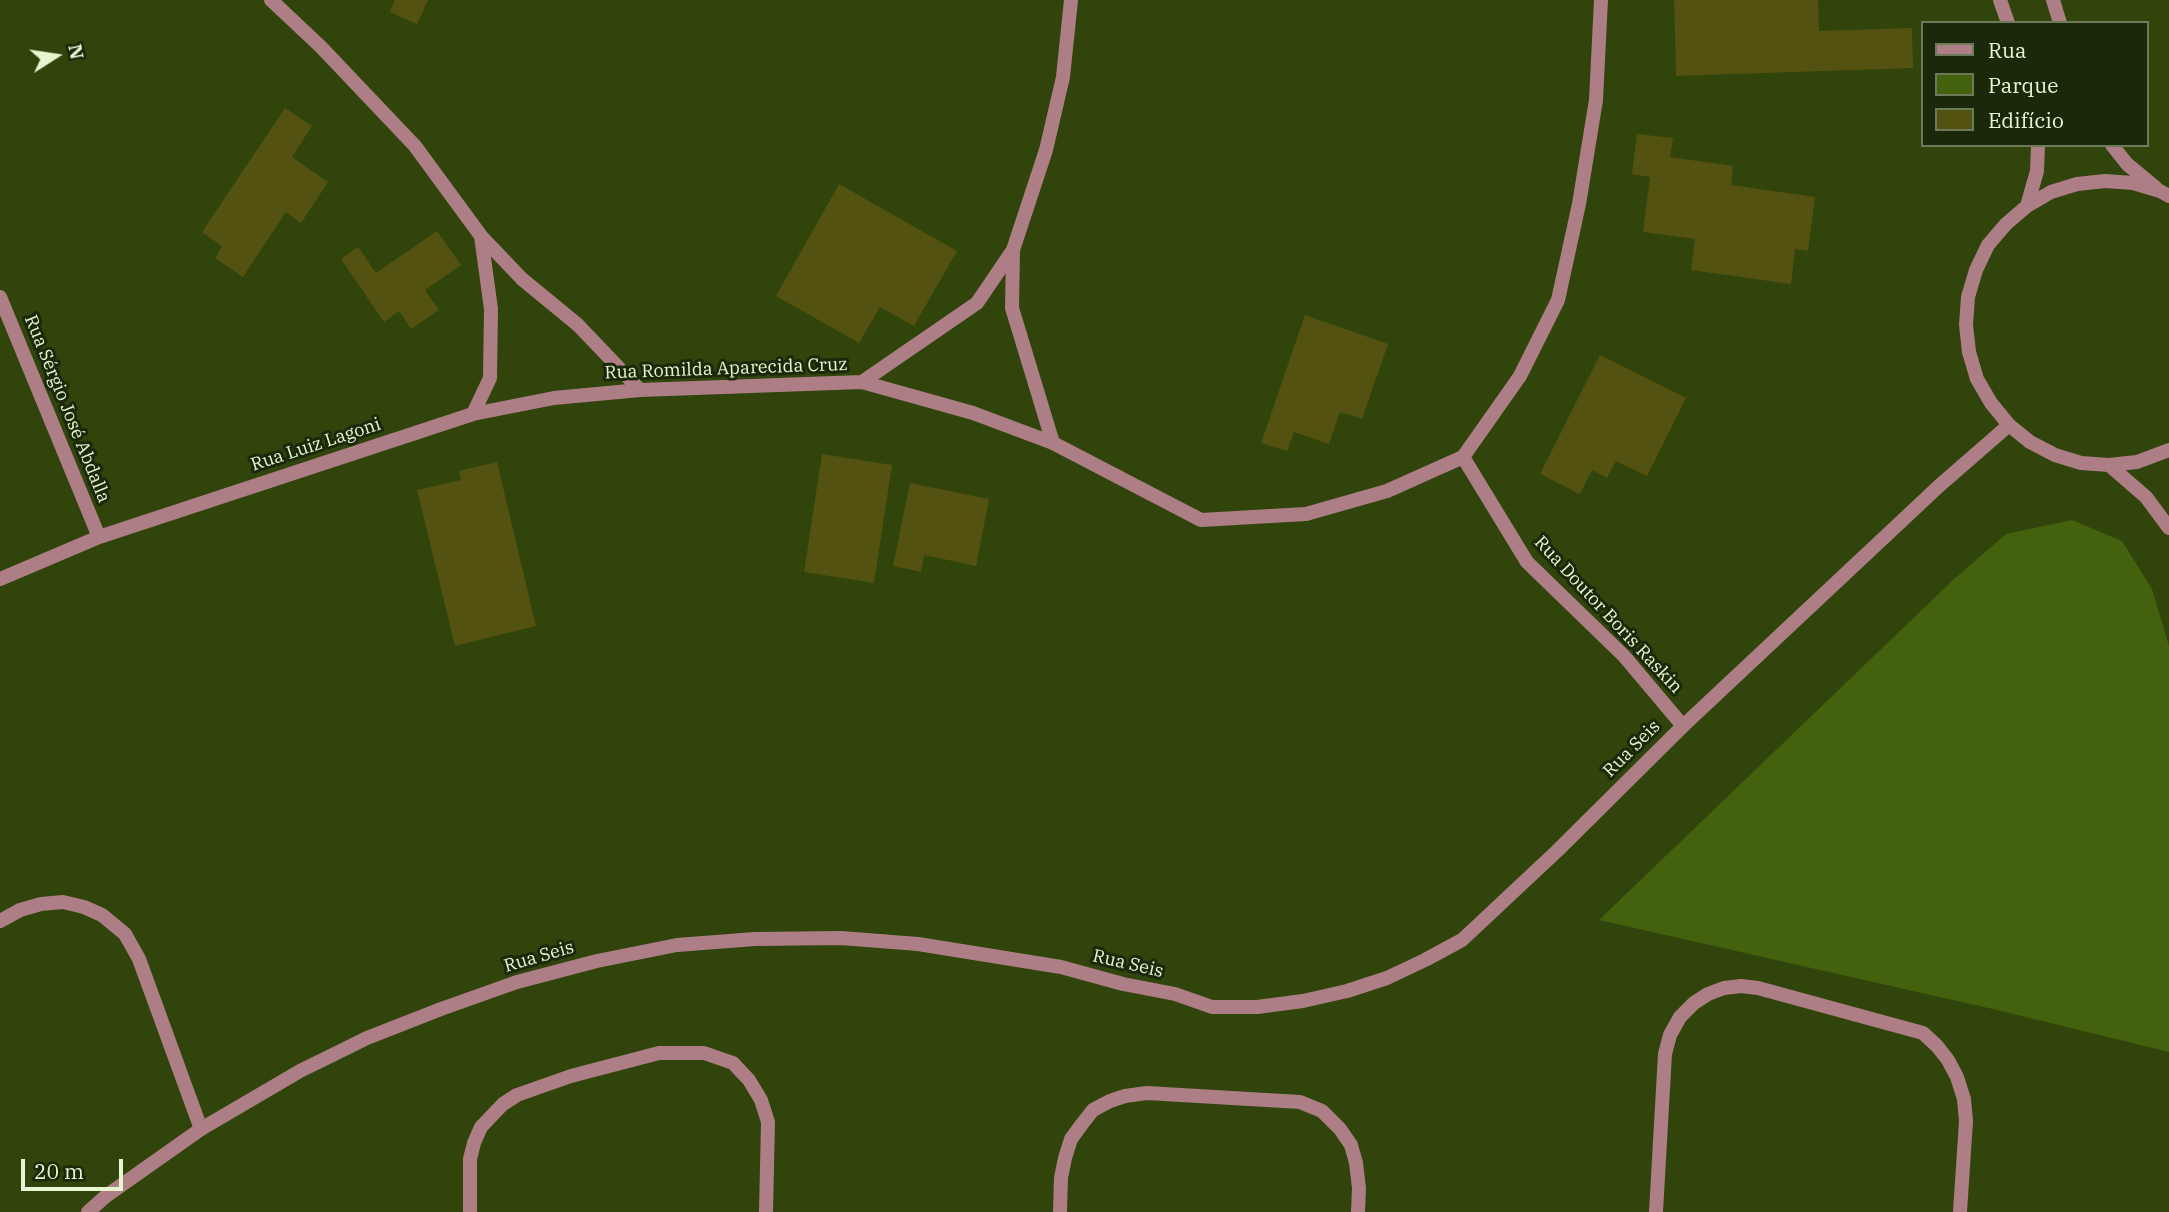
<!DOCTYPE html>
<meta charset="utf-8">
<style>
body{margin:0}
#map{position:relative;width:2169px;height:1212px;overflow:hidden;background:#30440c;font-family:"IBM Plex Serif",serif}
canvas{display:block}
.legend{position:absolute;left:1921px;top:21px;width:228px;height:126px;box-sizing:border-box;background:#1c280a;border:2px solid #6c7a5a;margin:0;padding:9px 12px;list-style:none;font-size:21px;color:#e5f6d1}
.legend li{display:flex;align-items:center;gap:14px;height:35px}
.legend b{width:35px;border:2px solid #6c7a5a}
.north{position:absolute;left:21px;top:21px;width:70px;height:70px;-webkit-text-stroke:5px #1c280a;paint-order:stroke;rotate:78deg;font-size:19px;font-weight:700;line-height:28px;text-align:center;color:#e5f6d1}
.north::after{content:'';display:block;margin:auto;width:24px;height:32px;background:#e5f6d1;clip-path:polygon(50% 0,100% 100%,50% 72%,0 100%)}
.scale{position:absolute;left:21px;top:1159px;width:102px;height:32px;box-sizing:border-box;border:4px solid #e5f6d1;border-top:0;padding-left:9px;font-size:21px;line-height:24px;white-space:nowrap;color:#e5f6d1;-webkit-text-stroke:5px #1c280a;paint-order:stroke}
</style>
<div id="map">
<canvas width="2169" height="1212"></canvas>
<ul class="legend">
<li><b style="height:9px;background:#ae7e86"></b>Rua</li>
<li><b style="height:19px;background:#44610d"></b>Parque</li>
<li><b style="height:19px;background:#545210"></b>Edifício</li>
</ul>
<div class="north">N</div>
<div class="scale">20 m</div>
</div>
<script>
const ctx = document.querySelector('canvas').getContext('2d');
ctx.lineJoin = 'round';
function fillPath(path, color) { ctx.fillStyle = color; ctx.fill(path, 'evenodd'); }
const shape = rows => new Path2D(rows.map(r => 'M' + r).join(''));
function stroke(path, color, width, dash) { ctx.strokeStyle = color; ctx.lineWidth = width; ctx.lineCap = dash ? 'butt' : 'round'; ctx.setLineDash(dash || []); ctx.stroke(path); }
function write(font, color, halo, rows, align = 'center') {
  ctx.font = font + ' "IBM Plex Serif",serif'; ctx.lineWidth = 6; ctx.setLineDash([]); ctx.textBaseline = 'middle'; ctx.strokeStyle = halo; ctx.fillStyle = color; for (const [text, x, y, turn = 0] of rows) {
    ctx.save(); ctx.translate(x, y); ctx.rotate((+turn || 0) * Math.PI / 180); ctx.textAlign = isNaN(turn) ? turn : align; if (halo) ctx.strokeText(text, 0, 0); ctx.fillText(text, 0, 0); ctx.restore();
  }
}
fillPath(shape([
 [2072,520,2122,541,2152,589,2169,646,2169,1052,1997,1010,1599,920,1953,580,2006,534]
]), '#44610d');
fillPath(shape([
 [395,0,428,0,417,24,390,12],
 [1674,0,1818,0,1819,31,1912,28,1913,68,1676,76],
 [285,108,312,126,292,157,328,182,301,223,286,212,243,277,215,258,222,246,202,232],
 [1637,134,1673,138,1670,157,1733,166,1731,185,1815,197,1808,251,1795,249,1791,284,1691,270,1695,239,1643,232,1650,177,1632,174],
 [839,184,957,251,914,326,880,307,859,343,776,296],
 [437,231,461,265,425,290,439,310,411,329,399,311,384,322,341,259,358,247,376,273],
 [1305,315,1388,344,1362,419,1340,412,1329,444,1294,432,1287,451,1261,443],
 [1600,355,1686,398,1647,476,1616,461,1607,478,1592,470,1580,494,1540,474],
 [822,454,892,465,874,583,804,572],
 [497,462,536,626,455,646,417,490,461,480,459,471],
 [910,483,989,499,976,566,924,555,921,572,893,566]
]), '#545210');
stroke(shape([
 [271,0,321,47,415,146,481,236,522,279,578,325,640,390],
 [1013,251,1012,308,1053,443],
 [0,297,99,537],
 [862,382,977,303,1013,250,1046,150,1063,77,1071,0],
 [473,414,490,378,491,309,481,236],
 [1463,457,1527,562,1624,656,1683,726],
 [2109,465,2146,497,2169,528],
 [0,579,99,537,473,414,554,398,640,390,862,382,973,413,1053,443,1201,520,1306,514,1387,491,1463,457,1520,376,1558,300,1579,204,1596,100,1601,0],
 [0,921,20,910,41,904,63,902,84,907,102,915,125,934,139,959,201,1129],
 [470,1212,470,1159,474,1143,481,1127,503,1104,517,1095,571,1076,659,1053,704,1053,733,1063,749,1080,761,1100,768,1122,766,1212],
 [1060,1212,1061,1178,1065,1158,1071,1139,1082,1124,1093,1110,1110,1101,1125,1096,1147,1093,1300,1102,1322,1111,1340,1129,1351,1145,1356,1163,1359,1188,1358,1212],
 [1656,1212,1665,1054,1670,1035,1680,1017,1694,1003,1708,994,1724,988,1741,986,1758,988,1923,1033,1937,1046,1948,1060,1957,1077,1964,1099,1966,1121,1960,1212]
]), '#ae7e86', 14);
stroke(shape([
 [2000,0,2008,23],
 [2053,0,2060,23],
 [2112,145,2127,164,2156,188],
 [2169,196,2160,191,2133,183,2105,181,2077,184,2051,192,2027,206,2006,224,1988,245,1976,270,1968,297,1966,325,1969,352,1977,379,1991,403,2009,425,2030,442,2055,455,2081,463,2109,465,2137,462,2169,450],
 [2027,206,2037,171,2038,145],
 [88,1212,106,1196,201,1129,300,1071,367,1038,441,1009,517,982,597,961,677,945,755,939,841,938,918,944,1061,967,1123,984,1175,994,1212,1007,1257,1007,1303,1001,1347,991,1387,978,1425,960,1462,940,1557,851,1683,726,1939,486,2009,425]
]), '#ae7e86', 14);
write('18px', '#e5f6d1', '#1c280a', [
 ["Rua Romilda Aparecida Cruz",726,369,-2],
 ["Rua Sérgio José Abdalla",67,409,68],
 ["Rua Luiz Lagoni",316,445,-18],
 ["Rua Doutor Boris Raskin",1608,615,47],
 ["Rua Seis",1632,749,-45],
 ["Rua Seis",539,957,-16],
 ["Rua Seis",1128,964,13]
]);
</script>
